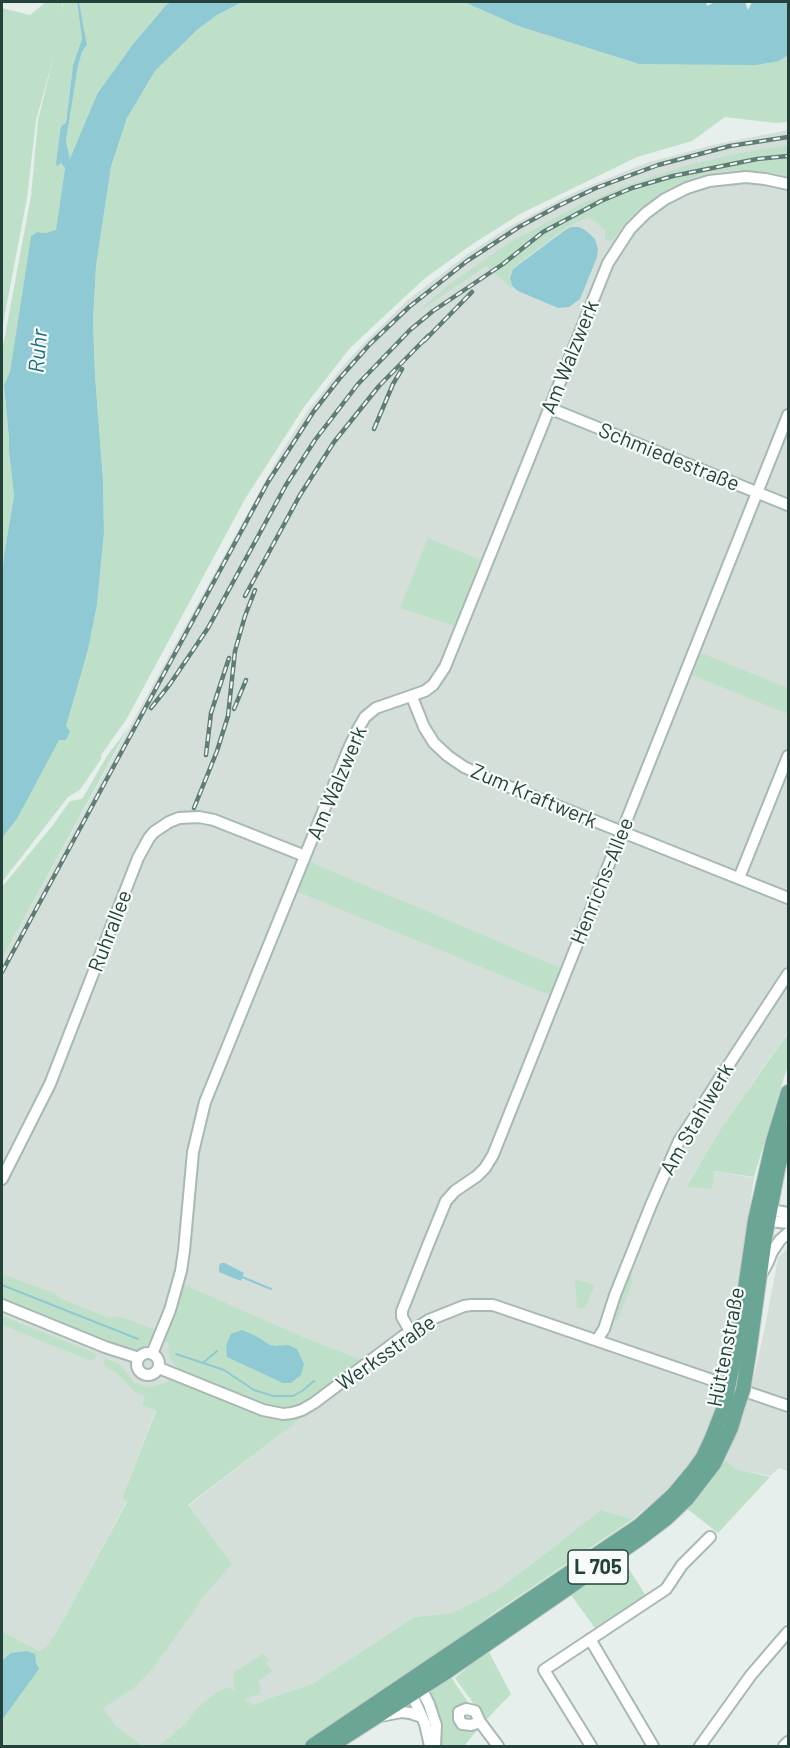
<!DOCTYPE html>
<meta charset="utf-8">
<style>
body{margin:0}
#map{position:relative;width:790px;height:1748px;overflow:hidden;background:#e6efeb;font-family:Barlow,sans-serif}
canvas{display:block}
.frame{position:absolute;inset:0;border:3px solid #24423a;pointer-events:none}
</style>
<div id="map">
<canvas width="790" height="1748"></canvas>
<div class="frame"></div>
</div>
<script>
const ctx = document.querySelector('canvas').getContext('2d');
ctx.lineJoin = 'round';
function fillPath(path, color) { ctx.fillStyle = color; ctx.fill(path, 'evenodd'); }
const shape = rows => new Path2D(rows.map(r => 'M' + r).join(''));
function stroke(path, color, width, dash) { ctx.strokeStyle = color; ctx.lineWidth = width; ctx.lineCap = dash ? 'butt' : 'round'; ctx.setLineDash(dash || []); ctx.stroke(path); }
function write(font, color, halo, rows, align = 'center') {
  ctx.font = font + ' Barlow,sans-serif'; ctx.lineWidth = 4.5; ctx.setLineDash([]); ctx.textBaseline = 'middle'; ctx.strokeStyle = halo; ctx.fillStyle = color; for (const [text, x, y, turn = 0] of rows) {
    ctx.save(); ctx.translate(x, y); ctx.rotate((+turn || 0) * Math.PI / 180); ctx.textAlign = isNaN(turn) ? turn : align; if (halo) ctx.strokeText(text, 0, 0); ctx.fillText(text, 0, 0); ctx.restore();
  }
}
fillPath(shape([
 [788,130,788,1032,720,1130,686,1186,714,1171,754,1178,731,1333,728,1362,714,1424,696,1453,673,1485,633,1519,601,1510,499,1589,452,1613,414,1617,312,1684,275,1696,253,1705,196,1709,185,1724,158,1746,143,1746,116,1726,102,1708,133,1689,205,1595,231,1564,188,1506,314,1408,364,1361,301,1336,178,1364,166,1383,122,1498,127,1501,60,1626,47,1646,39,1651,2,1631,2,959,279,456,306,413,344,365,365,342,409,299,469,253,509,227,559,200,582,189,646,163,713,145],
 [788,1247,788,1401,751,1388,764,1332,778,1258],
 [750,1396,788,1409,788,1471,779,1468,770,1476,736,1469,725,1460]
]), '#d4dfda');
fillPath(shape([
 [46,2,62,2,62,10,63,2,77,2,82,39,73,65,66,123,57,166,61,163,65,168,56,231,46,233,37,232,31,236,10,373,4,385,9,439,9,451,14,496,4,555,2,581,2,352,31,196,38,120,54,55,36,121,27,198,2,329,2,8,30,15],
 [79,2,171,2,166,5,133,44,97,94,70,160,66,141,78,66,82,52,87,45],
 [242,2,464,2,518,26,639,64,779,61,788,55,788,122,776,123,725,117,692,141,637,157,520,214,471,245,424,279,350,348,304,407,245,499,126,720,101,755,101,759,80,790,68,797,2,882,2,838,17,819,66,725,88,650,97,605,104,533,103,480,95,375,93,321,96,266,111,167,127,118,155,71,197,30,217,15],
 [788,145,788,176,761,171,733,170,707,173,685,181,662,192,641,207,625,223,612,241,605,240,605,230,589,217,567,227,516,265,513,268,509,277,512,289,486,266,415,314,447,286,510,242,581,204,631,184,685,166,740,153],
 [428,538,480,560,455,625,452,625,400,608],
 [701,653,788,688,788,714,692,675],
 [128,728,2,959,2,887,53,825,70,801,82,799,107,756],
 [308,861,563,969,552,996,296,891],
 [788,1033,788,1066,785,1074,754,1177,714,1171,712,1189,686,1187,720,1130],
 [630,1267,632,1283,617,1321,615,1320,622,1290],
 [2,1274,56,1294,61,1299,109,1318,118,1316,165,1333,182,1284,301,1336,372,1364,188,1505,232,1564,205,1595,154,1667,133,1689,103,1708,116,1726,143,1746,2,1746,2,1631,39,1651,47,1646,60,1626,127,1502,122,1498,156,1411,142,1405,145,1396,135,1392,118,1374,105,1366,103,1363,105,1358,119,1364,134,1382,147,1387,166,1383,176,1366,169,1357,168,1342,154,1338,143,1348,131,1350,123,1349,2,1301],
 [575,1279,595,1285,585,1308,577,1308],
 [2,1316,97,1354,94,1360,91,1361,2,1325],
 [725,1460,736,1469,770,1477,718,1533,686,1508,705,1489],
 [601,1510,633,1519,492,1614,423,1666,302,1746,158,1746,185,1724,196,1709,218,1692,228,1687,234,1690,234,1672,263,1654,269,1661,266,1663,272,1671,258,1681,261,1687,259,1694,245,1699,253,1705,275,1696,312,1684,414,1617,452,1613,499,1589],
 [624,1561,648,1599,597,1631,571,1595],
 [489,1652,511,1694,483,1723,479,1711,455,1678,471,1664],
 [449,1674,472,1708,456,1716,479,1728,464,1746,438,1746,440,1716,430,1689]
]), '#bfe0c8');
fillPath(shape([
 [77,2,79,2,87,45,82,52,78,66,66,141,70,159,97,94,133,44,166,5,171,2,242,2,217,15,197,30,155,71,127,118,111,167,96,266,93,321,95,375,103,480,104,533,97,605,88,650,66,726,70,731,66,740,59,740,17,819,2,838,2,581,4,555,14,496,9,451,9,439,4,385,10,372,31,236,37,232,46,233,56,230,65,168,61,163,57,166,56,164,61,126,66,123,73,65,82,39],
 [464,2,706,2,707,6,715,2,745,2,748,10,752,2,787,2,788,5,788,55,779,61,756,65,639,64,518,26],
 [571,227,579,227,585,230,595,239,598,249,597,257,580,299,569,307,558,308,518,291,512,286,510,278,513,269,564,231],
 [221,1263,225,1263,244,1273,241,1281,219,1272,219,1266],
 [242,1330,256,1336,270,1345,276,1346,288,1345,297,1349,304,1364,301,1375,291,1383,283,1383,227,1357,226,1346,231,1334],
 [27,1651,35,1654,36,1663,39,1669,2,1720,2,1661,11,1653]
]), '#8ec9d4');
stroke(shape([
 [242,1277,271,1289],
 [2,1285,138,1339],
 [176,1354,224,1370,254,1390,273,1396,293,1396,302,1391,314,1381],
 [203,1363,217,1351]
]), '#8ec9d4', 2);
const minor = shape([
 [549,408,788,505],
 [412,697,424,727,434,743,448,756,464,767,497,782,788,898],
 [739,878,788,756],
 [2,1179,50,1084,138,858,149,838,154,832,169,822,179,818,199,817,214,820,305,856],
 [764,1210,770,1210,788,1213],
 [761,1220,788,1223],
 [762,1273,768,1262,772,1252,780,1240,788,1233],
 [2,1305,105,1347,139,1358],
 [410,1331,402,1317,402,1311,428,1245,446,1201,455,1191,477,1176,485,1168,493,1155,788,415],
 [597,1340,604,1329,615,1295,651,1205,679,1141,788,974],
 '137 1364a11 11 0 1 1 22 0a11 11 0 1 1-22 0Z',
 [152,1354,170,1310,181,1271,184,1251,193,1152,205,1102,349,748,358,729,365,717,376,708,425,691,433,685,445,667,608,263,630,229,646,213,665,199,687,188,709,181,746,177,765,179,788,184],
 [159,1368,263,1410,283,1414,292,1413,302,1410,314,1403,402,1337,429,1320,464,1306,471,1305,493,1305,788,1406],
 [590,1639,653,1746],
 [421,1688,429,1704,436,1725,435,1746],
 [412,1695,425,1724,430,1746],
 [381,1716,401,1712,410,1713,422,1717],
 [480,1722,471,1725,462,1724,459,1719,459,1712,466,1709,475,1711,480,1722,498,1746],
 [591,1746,544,1670,666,1589,682,1565,710,1537],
 [700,1746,751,1675,788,1632],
 [784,1746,788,1742]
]);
const major = shape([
 [736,1350,755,1220,773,1141,788,1092],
 [749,1354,765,1238,778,1169,788,1128],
 [312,1746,640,1525,673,1495,693,1471,703,1457,711,1440,724,1407],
 [331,1746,448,1671,641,1538,666,1519,687,1499,714,1464,731,1428,736,1411]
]);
stroke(minor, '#a8b8b2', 14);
stroke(major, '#c2cac8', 16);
stroke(minor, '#fff', 10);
stroke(major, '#6aa596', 14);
const rail = shape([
 [424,341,472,292],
 [374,429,393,384,402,369],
 [245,596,300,495,334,442,379,386,428,336],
 [151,708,170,684,208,628,286,485,315,440,358,384,410,330,433,311,503,264,543,232,601,201,632,188,673,176,757,159,788,156],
 [234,709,246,680],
 [206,755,211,713,229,658],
 [194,808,217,751,228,716,235,651,245,616,255,590],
 [2,972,268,482,314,411,339,379,370,344,409,307,467,261,519,227,558,206,596,188,658,165,730,146,788,137]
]);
stroke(rail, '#5f7d75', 4.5);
stroke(rail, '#f7fbf9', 2, [7]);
const majorBridge = shape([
 [724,1407,736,1350],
 [736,1411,743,1390,749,1354]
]);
stroke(majorBridge, '#c2cac8', 16, []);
stroke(majorBridge, '#6aa596', 14);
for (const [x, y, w] of [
 [598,1567,60]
]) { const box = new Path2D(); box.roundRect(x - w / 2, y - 17, w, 34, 4.5); ctx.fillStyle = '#f7fbf9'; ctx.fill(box); stroke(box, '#24423a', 1.5); }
write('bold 20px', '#24423a', null, [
 ["L 705",598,1567]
]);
write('21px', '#24423a', '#f7fbf9', [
 ["Am Walzwerk",570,357,-68],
 ["Schmiedestraße",669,457,22],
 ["Am Walzwerk",337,783,-67],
 ["Zum Kraftwerk",534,796,23],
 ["Henrichs-Allee",602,881,-68],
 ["Ruhrallee",110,931,-69],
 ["Am Stahlwerk",697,1119,-60],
 ["Hüttenstraße",726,1347,-79],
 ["Werksstraße",386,1353,-35]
]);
write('italic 22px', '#1c6f80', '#f7fbf9', [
 ["Ruhr",38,351,-85]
]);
</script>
